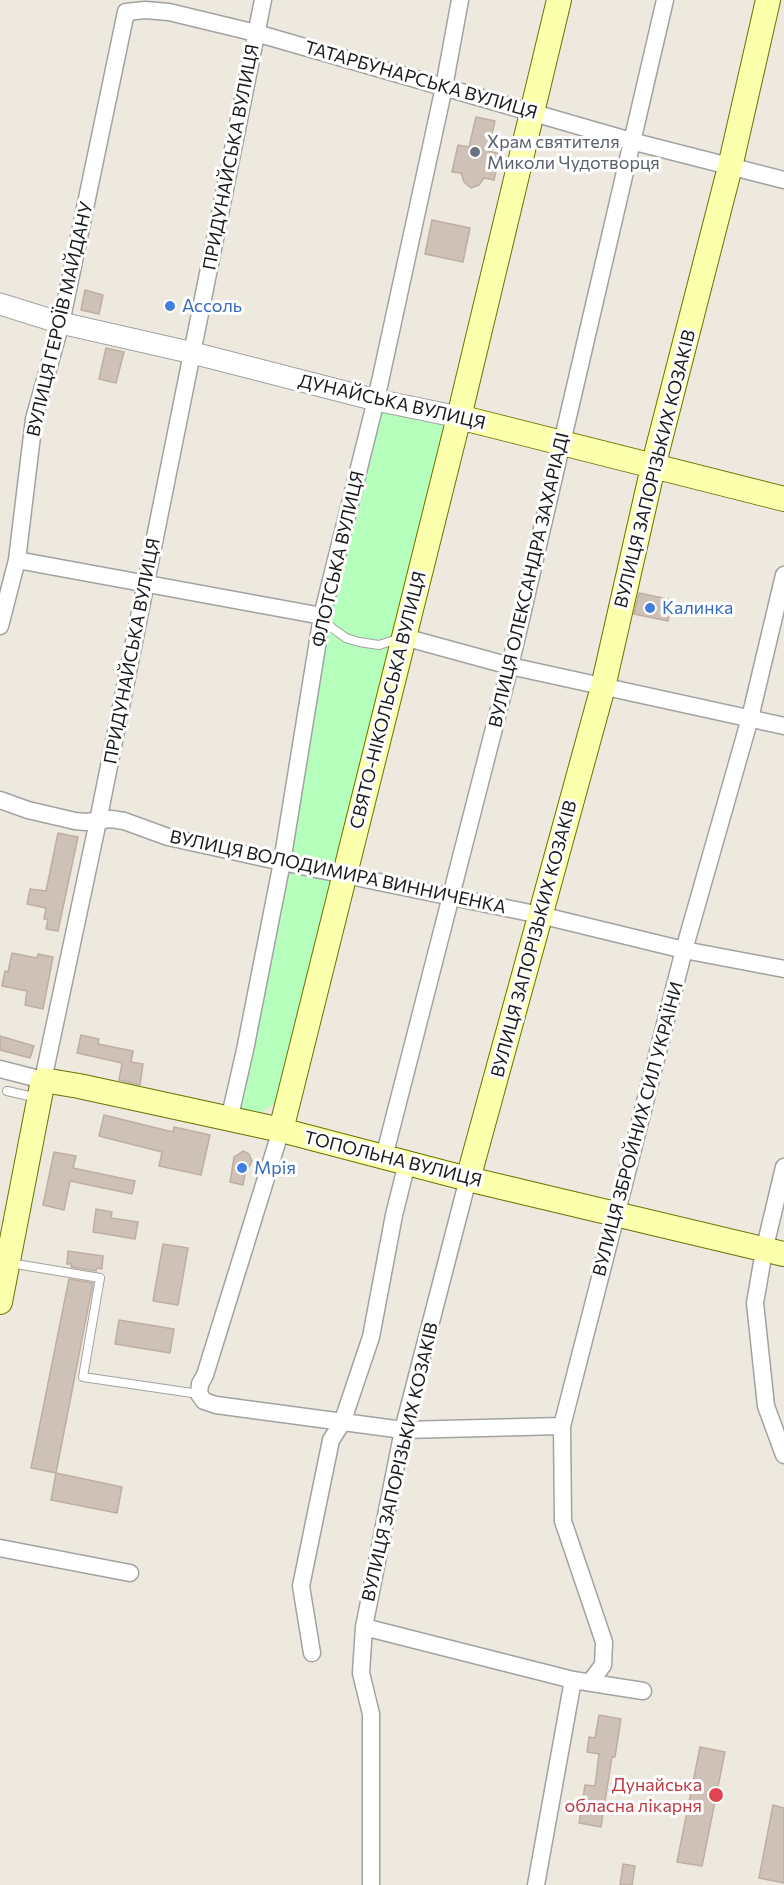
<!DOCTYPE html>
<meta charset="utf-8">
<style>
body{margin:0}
canvas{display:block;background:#eee9df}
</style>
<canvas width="784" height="1885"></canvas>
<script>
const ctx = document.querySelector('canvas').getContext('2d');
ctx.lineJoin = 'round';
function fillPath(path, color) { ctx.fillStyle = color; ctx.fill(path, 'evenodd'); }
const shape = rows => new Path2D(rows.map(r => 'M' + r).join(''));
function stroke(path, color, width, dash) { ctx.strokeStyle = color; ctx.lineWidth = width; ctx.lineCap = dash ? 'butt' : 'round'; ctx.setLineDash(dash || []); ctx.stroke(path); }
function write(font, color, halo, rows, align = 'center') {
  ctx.font = font + ' Commissioner,sans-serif'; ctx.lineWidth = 6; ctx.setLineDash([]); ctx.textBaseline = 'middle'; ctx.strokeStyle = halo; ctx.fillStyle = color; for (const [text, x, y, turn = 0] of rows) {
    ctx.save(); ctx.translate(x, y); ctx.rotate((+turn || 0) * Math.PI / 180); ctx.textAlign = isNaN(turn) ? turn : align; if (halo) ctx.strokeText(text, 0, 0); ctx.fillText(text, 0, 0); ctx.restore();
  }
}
fillPath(shape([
 [381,409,445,424,285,1090,274,1104,260,1113,237,1111,329,610]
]), '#b6febb');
const building = shape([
 [476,117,495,121,488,151,500,154,494,180,484,178,479,185,471,188,464,182,461,173,452,172,458,145,469,147,476,117],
 [432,220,470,228,463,262,425,254,432,220],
 [85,290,103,295,99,314,81,310,85,290],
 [106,348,124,352,116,383,99,379,106,348],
 [639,593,672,600,668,621,634,614,639,593],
 [58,833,78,837,58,931,46,929,48,919,44,919,46,908,27,904,30,889,46,891,58,833],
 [12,953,37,958,38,954,53,957,43,1009,25,1005,27,991,2,986,5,971,8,972,12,953],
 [81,1035,99,1039,98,1044,133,1051,131,1062,143,1064,140,1085,119,1080,122,1063,77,1053,81,1035],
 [0,1036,34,1046,30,1058,0,1050,0,1036],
 [104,1115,173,1132,174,1127,210,1135,201,1175,159,1166,162,1152,99,1136,104,1115],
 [243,1151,249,1154,252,1161,249,1167,246,1169,243,1185,230,1182,234,1157,243,1151],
 [54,1152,76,1156,73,1168,135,1181,132,1194,70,1181,64,1210,43,1205,54,1152],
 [96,1209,112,1212,111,1218,138,1222,135,1239,93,1232,96,1209],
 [163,1244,188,1248,178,1305,153,1301,163,1244],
 [68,1251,103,1256,102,1269,97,1268,96,1271,71,1267,72,1264,67,1264,68,1251],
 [69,1279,93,1283,56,1473,31,1468,69,1279],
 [119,1320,174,1329,170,1353,115,1344,119,1320],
 [56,1473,122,1487,117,1513,51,1500,56,1473],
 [599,1715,621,1719,615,1757,612,1757,601,1827,579,1823,585,1785,595,1786,599,1754,587,1752,589,1737,595,1738,599,1715],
 [700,1747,725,1752,702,1866,677,1862,700,1747],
 [773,1805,784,1808,784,1883,759,1878,773,1805],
 [623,1864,635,1866,632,1885,620,1885,623,1864]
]);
fillPath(building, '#cec1b8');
stroke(building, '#c0aea0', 1.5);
const service = shape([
 [322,617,332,628,346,638,359,642,379,645,401,638],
 [7,1091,38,1098],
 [10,1263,100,1278,83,1377,199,1394]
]);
const minor = shape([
 [17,560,322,616],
 [0,626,17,560,34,419,61,323,126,12,145,10,169,12,256,33,631,141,784,180],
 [404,637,510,666,784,726],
 [0,800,28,810,75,821,86,822,111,819,124,821,168,837,282,862,540,915,684,950,784,969],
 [0,1069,43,1080,98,821,263,0],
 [229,1120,245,1050,282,862,322,616,376,400,444,87,460,0],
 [281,1130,205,1375,200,1384,199,1394,204,1401,216,1405,403,1430,562,1426],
 [384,1157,510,666,665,0],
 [784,1167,764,1251,755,1303,766,1406,784,1455],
 [0,1548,130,1573],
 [364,1627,573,1680,643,1691],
 [312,1653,301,1586,331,1440,342,1423,371,1337,394,1215,407,1163],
 [591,1681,603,1665,604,1642,563,1521,562,1426,684,950,750,718,784,575],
 [371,1885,371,1714,361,1673,364,1627,403,1430,468,1179],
 [536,1885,573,1680]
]);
const tertiary = shape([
 [0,304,61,323,193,353,376,400,459,417]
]);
const secondary = shape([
 [459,417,784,499],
 [281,1130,459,417,559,0],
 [468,1179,603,687,653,467,730,167,768,0],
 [0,1302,43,1080,79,1086,281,1130,468,1179,784,1254]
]);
stroke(service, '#a2a2a2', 10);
stroke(minor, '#a2a2a2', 19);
stroke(tertiary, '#a2a2a2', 23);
stroke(secondary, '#687400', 26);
stroke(service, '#fff', 8);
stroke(minor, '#fff', 16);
stroke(tertiary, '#fff', 21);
stroke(secondary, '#fcffac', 24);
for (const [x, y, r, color] of [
 [475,152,6,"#6b7280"],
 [170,306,6,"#3f7fe0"],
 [650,608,6,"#3f7fe0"],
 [242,1168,6,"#3f7fe0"],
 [716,1795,8,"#e0444e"]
]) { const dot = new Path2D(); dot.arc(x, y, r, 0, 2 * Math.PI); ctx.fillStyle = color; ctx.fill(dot); stroke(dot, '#fff', 2); }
write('18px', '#1b1b1b', '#fff', [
 ["ТАТАРБУНАРСЬКА ВУЛИЦЯ",421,80,16],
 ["ПРИДУНАЙСЬКА ВУЛИЦЯ",231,157,-79],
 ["ВУЛИЦЯ ГЕРОЇВ МАЙДАНУ",60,319,-77],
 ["ДУНАЙСЬКА ВУЛИЦЯ",392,402,13],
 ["ВУЛИЦЯ ЗАПОРІЗЬКИХ КОЗАКІВ",655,469,-76],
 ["ФЛОТСЬКА ВУЛИЦЯ",338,559,-77],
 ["ВУЛИЦЯ ОЛЕКСАНДРА ЗАХАРІАДІ",529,580,-77],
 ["ПРИДУНАЙСЬКА ВУЛИЦЯ",132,651,-79],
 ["СВЯТО-НІКОЛЬСЬКА ВУЛИЦЯ",388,700,-76],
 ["ВУЛИЦЯ ВОЛОДИМИРА ВИННИЧЕНКА",338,872,12],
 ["ВУЛИЦЯ ЗАПОРІЗЬКИХ КОЗАКІВ",534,939,-75],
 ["ВУЛИЦЯ ЗБРОЙНИХ СИЛ УКРАЇНИ",638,1129,-75],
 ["ТОПОЛЬНА ВУЛИЦЯ",393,1159,14],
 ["ВУЛИЦЯ ЗАПОРІЗЬКИХ КОЗАКІВ",400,1462,-77]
]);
write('18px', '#5b616d', '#fff', [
 ["Храм святителя",487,142],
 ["Миколи Чудотворця",487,163]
], 'left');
write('18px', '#366cbe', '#fff', [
 ["Ассоль",182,306],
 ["Калинка",662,608],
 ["Мрія",254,1168]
], 'left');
write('18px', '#be3a42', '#fff', [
 ["Дунайська",702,1785],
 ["обласна лікарня",702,1806]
], 'right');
</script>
